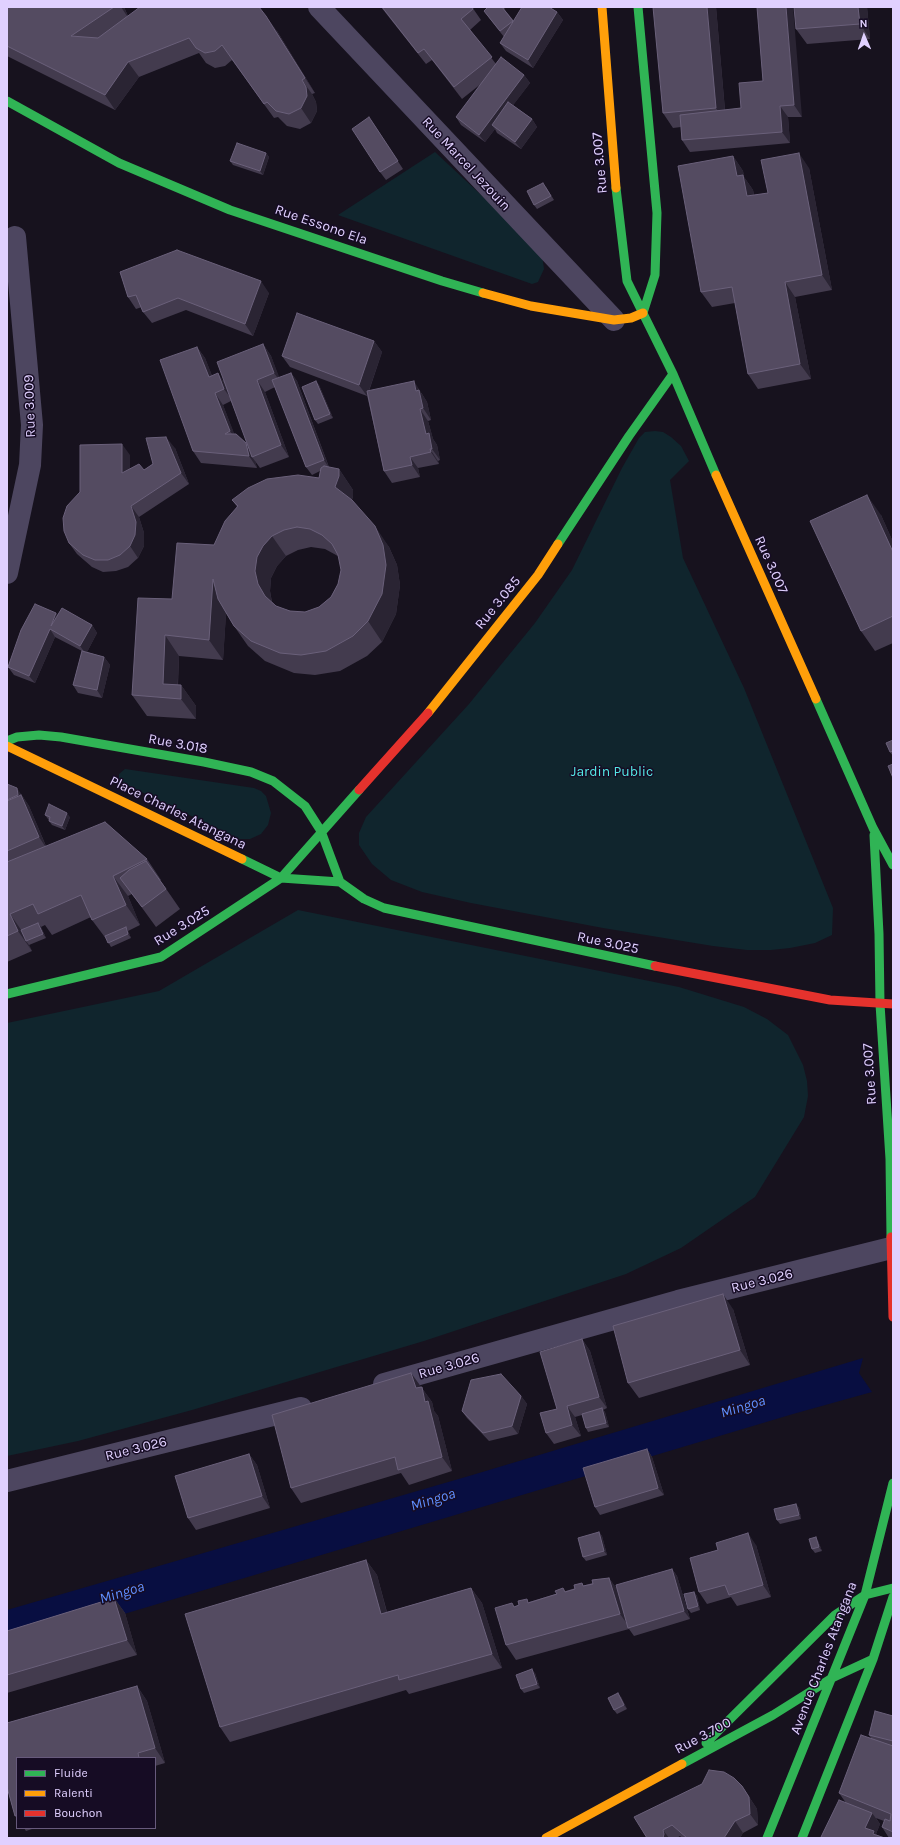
<!DOCTYPE html>
<style>
body{margin:0}
#map{position:relative;width:900px;height:1845px;overflow:hidden;background:#17121e;font-family:Karla,sans-serif}
canvas{display:block}
.frame{position:absolute;inset:0;border:8px solid #e0d0ff;pointer-events:none}
.legend{position:absolute;left:16px;top:1757px;width:140px;height:72px;box-sizing:border-box;background:#160c24;border:1px solid #675a7c;margin:0;padding:5px 7px;list-style:none;font-size:12px;color:#e0d0ff}
.legend li{display:flex;align-items:center;gap:8px;height:20px}
.legend b{width:20px;border:1px solid #675a7c}
.north{position:absolute;left:844px;top:16px;width:40px;height:40px;-webkit-text-stroke:3px #160c24;paint-order:stroke;rotate:358deg;font-size:11px;font-weight:700;line-height:16px;text-align:center;color:#e0d0ff}
.north::after{content:'';display:block;margin:auto;width:14px;height:18px;background:#e0d0ff;clip-path:polygon(50% 0,100% 100%,50% 72%,0 100%)}
</style>
<div id="map">
<canvas width="900" height="1845"></canvas>
<div class="frame"></div>
<ul class="legend">
<li><b style="height:5px;background:#30b455"></b>Fluide</li>
<li><b style="height:5px;background:#ff9f0a"></b>Ralenti</li>
<li><b style="height:5px;background:#e5322d"></b>Bouchon</li>
</ul>
<div class="north">N</div>
</div>
<script>
const ctx = document.querySelector('canvas').getContext('2d');
ctx.lineJoin = 'round';
function fillPath(path, color) { ctx.fillStyle = color; ctx.fill(path, 'evenodd'); }
const shape = rows => new Path2D(rows.map(r => 'M' + r).join(''));
function stroke(path, color, width, dash) { ctx.strokeStyle = color; ctx.lineWidth = width; ctx.lineCap = dash ? 'butt' : 'round'; ctx.setLineDash(dash || []); ctx.stroke(path); }
function write(font, color, halo, rows, align = 'center') {
  ctx.font = font + ' Karla,sans-serif'; ctx.lineWidth = 3; ctx.setLineDash([]); ctx.textBaseline = 'middle'; ctx.strokeStyle = halo; ctx.fillStyle = color; for (const [text, x, y, turn = 0] of rows) {
    ctx.save(); ctx.translate(x, y); ctx.rotate((+turn || 0) * Math.PI / 180); ctx.textAlign = isNaN(turn) ? turn : align; if (halo) ctx.strokeText(text, 0, 0); ctx.fillText(text, 0, 0); ctx.restore();
  }
}
fillPath(shape([
 [435,152,509,221,542,255,544,269,538,282,532,284,338,215],
 [655,431,663,432,671,437,681,446,689,461,670,480,683,558,744,688,833,908,832,935,815,943,790,948,771,950,747,950,713,946,603,928,471,903,422,892,391,880,372,864,359,845,359,833,366,817,469,704,535,623,572,570,622,468,639,438,645,432],
 [125,769,254,788,261,791,266,796,271,813,268,825,261,834,250,839,239,839,123,783,119,778,119,774],
 [298,910,679,987,744,1007,767,1019,788,1035,803,1065,807,1081,808,1096,804,1117,755,1197,681,1248,626,1274,424,1341,192,1410,78,1441,7,1456,7,1023,159,991]
]), '#10252d');
fillPath(shape([
 [863,1358,859,1373,872,1392,793,1414,7,1649,7,1610,469,1476]
]), '#080e41');
stroke(shape([
 [319,7,614,320],
 [7,573,30,465,32,425,15,237],
 [384,1384,678,1301,891,1248],
 [7,1481,301,1408]
]), '#4d4660', 22);
stroke(shape([
 [638,7,657,213,655,275,643,313],
 [7,101,119,163,230,210,442,281,483,293],
 [616,188,627,281,673,374,716,475],
 [558,544,629,436,673,374],
 [816,699,873,828,893,865],
 [7,741,17,737,39,735,61,737,204,762,251,772,273,781,305,806,321,831,340,882],
 [874,835,879,934,880,1004,890,1159,891,1237],
 [242,859,281,878,340,882,364,899,384,908,655,966],
 [7,994,161,957,281,878,359,790],
 [706,1743,835,1615,865,1595,893,1588],
 [682,1764,773,1715,832,1678,873,1659],
 [767,1838,865,1595,893,1483],
 [802,1838,873,1659,893,1597]
]), '#30b455', 9);
stroke(shape([
 [602,7,616,188],
 [483,293,531,306,614,320,631,318,643,313],
 [716,475,816,699],
 [428,713,538,575,558,544],
 [7,746,242,859],
 [546,1838,682,1764]
]), '#ff9f0a', 9);
stroke(shape([
 [359,790,428,713],
 [655,966,830,1000,893,1004],
 [891,1237,893,1317]
]), '#e5322d', 9);
fillPath(shape([
 [7,7,124,7,128,16,277,31,315,93,312,94,316,102,317,111,311,123,300,129,287,126,278,117,274,118,232,60,225,66,215,68,206,63,199,53,139,77,115,110,7,56],
 [381,7,472,7,481,20,470,30,496,64,524,75,530,83,513,105,532,119,537,127,521,149,497,133,495,129,485,142,461,125,456,117,482,83,462,99,432,60,426,64,388,16],
 [486,7,507,7,504,9,514,21,557,12,563,20,533,68,506,51,500,43,504,37,490,19,484,11,487,8],
 [716,7,725,110,741,108,763,81,757,7,802,117,788,117,790,143,690,152,682,140,681,127,673,128,663,113],
 [867,7,870,39,807,44,796,29],
 [369,117,403,169,386,180,380,172],
 [266,153,269,157,263,175,233,165,230,161],
 [733,156,743,171,744,177,753,190,754,195,768,193,809,168,832,290,795,297,811,379,758,389,748,374,735,303,712,307,701,292],
 [546,187,554,200,537,209,534,205],
 [120,272,269,293,253,336,186,310,152,323,143,312,142,307,136,309,128,297],
 [374,341,382,352,369,391,422,393,422,394,427,402,431,420,428,421,433,439,437,445,440,460,438,461,439,464,418,468,420,477,392,483,384,471,367,395,367,396,290,367,282,356],
 [263,344,271,356,279,378,291,373,297,381,329,467,339,469,353,490,353,496,352,500,389,547,397,565,400,585,396,614,382,642,367,656,340,671,315,675,294,673,265,661,248,646,234,626,226,613,223,660,179,656,178,685,181,685,196,706,196,719,147,716,132,695,172,599,214,545,237,507,232,500,319,478,320,471,312,475,306,467,275,387,265,392,289,457,260,468,255,461,257,468,201,463,193,451,197,347,205,358,212,376,224,381],
 [231,401,249,447,234,434,223,405],
 [311,547,325,549,336,555,339,557,341,570,338,584,331,597,319,607,305,612,290,611,276,606,272,602,270,591,271,578,277,566,286,556,298,550],
 [316,381,319,385,333,418,318,424,315,420],
 [175,448,189,484,139,517,144,533,144,546,138,558,128,567,116,571,103,572,92,567,77,554,69,543,130,455,130,469,144,470],
 [881,515,893,542,893,643,875,651,861,631],
 [56,613,58,615,92,625,97,633,87,652,104,657,110,665,102,698,78,693,73,685,82,651,55,637,35,683,14,675,8,667],
 [893,740,893,756,890,752],
 [7,784,22,796,23,797,29,806,46,846,147,859,161,880,160,880,180,909,156,927,132,894,128,896,140,925,128,931,131,938,111,947,107,940,92,920,91,917,52,935,45,925,41,927,46,938,29,945,32,951,7,962],
 [45,815,70,817,65,830,52,825,49,821,49,820,48,819],
 [733,1309,750,1365,639,1398,628,1383],
 [582,1339,590,1351,607,1408,603,1410,605,1412,609,1427,588,1432,586,1428,582,1415,575,1417,581,1436,554,1444,546,1433,557,1409],
 [411,1373,432,1402,434,1411,438,1416,452,1471,409,1485,401,1473,301,1503,291,1488],
 [521,1396,527,1404,518,1434,489,1441,467,1418,462,1411],
 [647,1449,652,1457,664,1495,600,1515,595,1507],
 [249,1454,257,1465,270,1508,196,1530,188,1518],
 [796,1504,799,1508,801,1519,780,1524,777,1520],
 [599,1532,602,1536,607,1555,586,1561,583,1557],
 [818,1541,822,1551,815,1553,812,1549],
 [756,1545,771,1597,737,1606,731,1597,707,1604,699,1592],
 [366,1560,377,1575,387,1612,471,1588,482,1603,502,1668,409,1694,406,1690,230,1742,220,1727],
 [672,1569,677,1576,690,1619,634,1636,629,1629,516,1660,506,1645,529,1602,609,1578,618,1591],
 [694,1592,697,1596,700,1610,691,1613,688,1609],
 [114,1598,125,1613,137,1655,7,1693,7,1631],
 [535,1673,540,1688,524,1693,521,1689],
 [137,1686,147,1701,165,1763,155,1766,155,1758,17,1758,17,1818,15,1816,7,1787,7,1723],
 [621,1697,627,1709,617,1714,614,1710],
 [893,1716,893,1838,889,1838,882,1827,884,1821,876,1818,880,1824,876,1834,877,1835,885,1838,821,1838,821,1837,846,1803,839,1793,871,1738,869,1735],
 [742,1786,757,1809,758,1825,743,1833,740,1838,682,1838,680,1836,677,1838,647,1838],
 [24,1828,35,1828,26,1831]
]), '#433b4e');
fillPath(shape([
 [121,7,124,7,129,19],
 [707,7,716,7,726,123,716,108],
 [786,7,793,7,802,117,794,105],
 [858,7,867,7,870,39,860,24],
 [557,12,563,20,533,68,528,60],
 [266,16,277,31,315,93,305,78],
 [128,62,139,77,115,110,105,95],
 [524,75,530,83,496,128,492,125,495,129,485,142,479,135],
 [302,80,312,94,316,102,317,111,311,123,301,108],
 [780,106,788,117,790,143,782,132],
 [532,119,537,127,521,149,515,142],
 [266,153,269,157,263,175,260,171],
 [799,153,809,168,832,290,822,275],
 [733,156,743,171,744,177,753,190,757,211,747,196,737,176],
 [261,281,269,293,253,336,245,324],
 [785,282,795,297,811,379,800,364],
 [374,341,382,352,367,396,359,385],
 [263,344,271,356,282,384,274,373],
 [197,347,205,358,217,388,209,377],
 [218,373,226,385,232,400,224,389],
 [291,373,297,381,329,468,324,460],
 [257,380,265,392,289,457,281,445],
 [316,381,319,385,333,418,330,414],
 [414,381,427,402,431,420,423,408,416,391],
 [215,393,223,405,238,443,230,431],
 [420,409,428,421,433,439,437,445,440,460,432,449,426,434],
 [166,437,175,448,189,484,181,473],
 [246,443,254,454,252,457,255,461,257,468,249,456],
 [122,444,130,455,130,485,122,473],
 [430,449,438,461,439,464,431,452],
 [410,457,418,468,420,477,412,465],
 [339,469,353,490,353,496,349,507,335,487],
 [867,495,881,515,893,542,893,552],
 [131,506,139,517,144,533,144,546,138,558,130,546],
 [375,526,389,547,397,565,400,585,396,614,382,642,368,621],
 [272,536,286,556,277,566,271,578,270,591,272,604,265,596,258,584,255,571,257,557,263,546],
 [213,579,227,599,223,660,209,640],
 [56,613,62,621,51,626],
 [92,625,97,633,86,654,80,646],
 [50,629,55,637,35,683,29,676],
 [165,635,179,656,177,698,163,684],
 [104,657,110,665,102,698,97,690],
 [181,685,196,706,196,719,181,699],
 [17,788,29,806,47,849,39,837,23,803,18,795],
 [67,813,70,817,65,830,62,826],
 [113,876,128,896,140,925,126,905],
 [10,914,24,934,26,941,29,945,32,951,18,931],
 [38,923,41,927,46,938,43,934],
 [126,927,128,931,131,938,128,934],
 [723,1294,733,1309,750,1365,740,1350],
 [582,1339,590,1351,607,1408,599,1397],
 [411,1373,432,1402,434,1411,438,1416,452,1471,442,1457,416,1388],
 [521,1396,527,1404,518,1434,512,1426],
 [567,1406,575,1417,581,1436,572,1425],
 [602,1408,605,1412,609,1427,606,1423],
 [647,1449,652,1457,664,1495,658,1488],
 [249,1454,257,1465,270,1508,262,1496],
 [796,1504,799,1508,801,1519,799,1515],
 [599,1532,602,1536,607,1555,604,1551],
 [748,1533,756,1545,771,1597,763,1585],
 [816,1537,818,1541,822,1551,819,1547],
 [366,1560,377,1575,391,1629,381,1614],
 [672,1569,677,1576,690,1619,684,1611],
 [609,1578,620,1593,630,1628,620,1614],
 [471,1588,482,1603,502,1668,492,1654],
 [694,1592,697,1596,700,1610,698,1606],
 [114,1598,125,1613,137,1655,127,1640],
 [532,1669,535,1673,540,1688,537,1684],
 [137,1686,147,1701,165,1763,155,1748],
 [618,1693,621,1697,627,1709,624,1705],
 [742,1786,757,1809,758,1825,750,1814],
 [872,1813,880,1824,876,1834,878,1838,865,1828],
 [735,1821,743,1833,740,1838,724,1838],
 [663,1830,669,1838,663,1838]
]), '#2a2433');
const building = shape([
 [7,7,114,7,71,36,98,38,140,7,259,7,266,16,305,78,302,80,306,87,307,96,301,108,289,114,276,111,267,102,264,104,222,45,215,51,205,53,196,48,189,38,128,62,105,95,7,46,7,7],
 [382,7,472,7,473,9,461,19,492,57,454,87,424,49,418,53,382,7],
 [487,7,502,7,513,21,500,31,484,11,488,7,487,7],
 [522,7,549,7,557,12,528,60,500,43,522,7],
 [653,7,707,7,716,108,663,113,653,7],
 [757,7,786,7,794,105,780,106,782,132,682,140,680,115,741,108,739,83,763,81,757,7],
 [794,7,858,7,860,24,796,29,794,7],
 [501,57,524,75,479,135,456,117,501,57],
 [508,102,532,119,515,142,492,125,508,102],
 [369,117,398,161,380,172,352,129,369,117],
 [237,143,266,153,260,171,230,161,237,143],
 [799,153,822,275,785,282,800,364,748,374,732,287,701,292,678,166,733,156,737,176,743,175,747,196,768,193,761,160,799,153],
 [543,183,551,196,534,205,527,191,543,183],
 [177,250,261,281,245,324,178,298,143,312,136,295,128,297,120,272,177,250],
 [297,313,374,341,359,385,282,356,297,313],
 [263,344,274,373,257,380,281,445,252,457,217,362,263,344],
 [197,347,209,377,218,373,224,389,215,393,230,431,225,434,236,434,246,443,249,456,193,451,160,360,197,347],
 [291,373,324,460,306,467,272,380,291,373],
 [316,381,330,414,315,420,302,387,316,381],
 [414,381,416,391,419,390,423,408,420,409,426,434,429,433,432,449,430,449,431,452,410,457,412,465,384,471,367,391,414,381],
 [166,437,181,473,131,506,136,522,135,535,130,546,120,555,108,560,95,560,83,555,69,543,64,531,63,518,67,506,80,492,80,445,122,444,122,473,139,464,144,470,153,464,146,438,166,437],
 [324,466,339,469,339,476,335,487,352,500,375,526,383,545,386,565,382,594,368,621,353,636,326,651,301,655,280,653,251,641,234,626,218,599,213,579,209,640,165,635,163,684,181,685,181,699,132,695,138,598,172,599,177,543,214,545,225,521,238,506,232,500,248,488,267,479,298,475,319,478,321,468,324,466],
 [297,527,310,529,322,535,332,544,338,555,341,570,338,584,331,597,319,607,305,612,290,611,276,606,265,596,258,584,255,571,257,557,263,546,272,536,284,530,297,527],
 [867,495,893,552,893,616,861,631,810,521,867,495],
 [35,604,56,613,51,626,62,608,92,625,80,646,50,629,29,676,8,667,21,630,35,604],
 [82,651,104,657,97,690,73,685,82,651],
 [893,740,893,751,890,752,886,743,893,740],
 [893,764,893,778,888,766,893,764],
 [7,784,17,788,18,795,7,800,7,784],
 [21,795,39,837,7,851,7,801,21,795],
 [49,804,67,813,62,826,49,821,50,817,45,815,49,804],
 [105,822,147,859,113,876,126,905,92,920,81,895,38,914,33,904,10,914,18,931,7,936,7,862,105,822],
 [146,861,166,889,142,907,120,878,129,870,146,861],
 [38,923,43,934,26,941,21,930,38,923],
 [126,927,128,934,108,943,105,936,126,927],
 [723,1294,740,1350,628,1383,613,1326,723,1294],
 [582,1339,599,1397,567,1406,572,1425,546,1433,540,1413,557,1409,540,1352,582,1339],
 [411,1373,416,1388,422,1387,425,1402,428,1401,442,1457,398,1470,395,1457,291,1488,272,1415,411,1373],
 [501,1374,521,1396,512,1426,483,1433,462,1411,471,1380,501,1374],
 [602,1408,606,1423,586,1428,582,1414,602,1408],
 [647,1449,658,1488,595,1507,583,1468,647,1449],
 [249,1454,262,1496,188,1518,175,1476,249,1454],
 [796,1504,799,1515,777,1520,774,1509,796,1504],
 [599,1532,604,1551,583,1557,578,1538,599,1532],
 [748,1533,763,1585,729,1595,725,1585,699,1592,690,1558,718,1550,716,1543,748,1533],
 [816,1537,819,1547,812,1549,809,1539,816,1537],
 [366,1560,381,1614,471,1588,492,1654,399,1680,398,1675,220,1727,185,1614,366,1560],
 [672,1569,684,1611,628,1628,616,1585,672,1569],
 [609,1578,620,1614,506,1645,495,1608,512,1603,514,1607,519,1605,518,1601,527,1599,528,1603,557,1594,555,1591,563,1588,565,1592,575,1589,574,1585,582,1583,583,1586,593,1584,592,1580,609,1578],
 [694,1592,698,1606,688,1609,684,1594,694,1592],
 [114,1598,127,1640,7,1675,7,1631,114,1598],
 [532,1669,537,1684,521,1689,516,1675,532,1669],
 [137,1686,155,1748,138,1753,139,1758,17,1758,17,1815,15,1816,7,1787,7,1723,137,1686],
 [618,1693,624,1705,614,1710,608,1698,618,1693],
 [875,1711,893,1716,893,1741,869,1735,875,1711],
 [861,1735,893,1746,893,1832,882,1827,885,1819,890,1821,891,1814,839,1793,861,1735],
 [709,1770,724,1772,734,1778,742,1786,749,1797,750,1814,735,1821,724,1838,687,1838,672,1825,663,1830,664,1834,663,1838,647,1838,634,1817,702,1784,709,1770],
 [839,1800,872,1813,865,1828,874,1831,873,1834,885,1838,823,1838,821,1837,839,1800]
]);
fillPath(building, '#544b61');
stroke(building, '#6a607a', 1);
write('14px', '#e0d0ff', '#160c24', [
 ["Rue 3.007",600,163,-95],
 ["Rue Marcel Jezouin",466,164,47],
 ["Rue Essono Ela",321,225,19],
 ["Rue 3.009",30,406,-92],
 ["Rue 3.007",771,565,66],
 ["Rue 3.085",498,603,-51],
 ["Rue 3.018",178,744,10],
 ["Place Charles Atangana",178,813,26],
 ["Rue 3.025",182,926,-32],
 ["Rue 3.025",608,943,12],
 ["Rue 3.007",870,1074,-94],
 ["Rue 3.026",762,1281,-14],
 ["Rue 3.026",449,1366,-16],
 ["Rue 3.026",136,1449,-14],
 ["Avenue Charles Atangana",824,1658,-69],
 ["Rue 3.700",703,1736,-28]
]);
write('14px', '#53e8e5', '#160c24', [
 ["Jardin Public",612,772]
]);
write('italic 15px', '#5e8eff', '#160c24', [
 ["Mingoa",743,1407,-17],
 ["Mingoa",433,1500,-17],
 ["Mingoa",122,1593,-17]
]);
</script>
